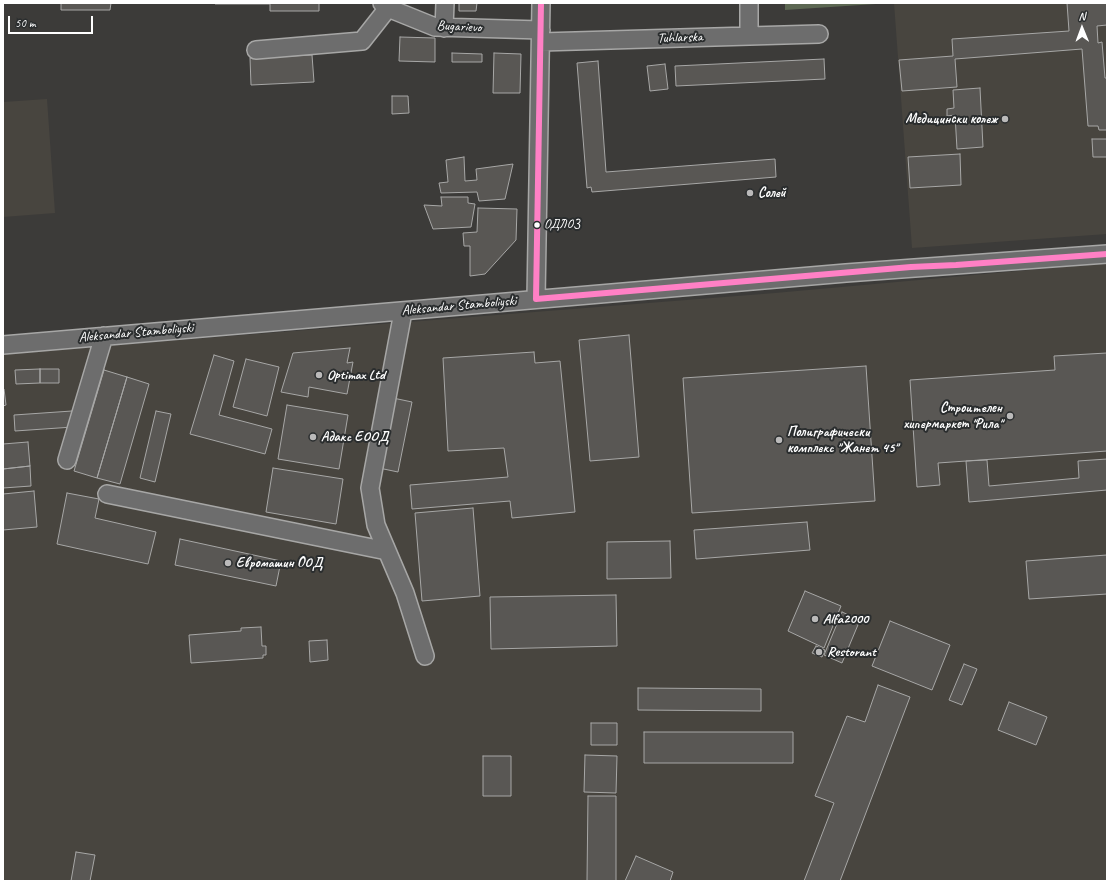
<!DOCTYPE html>
<meta charset="utf-8">
<style>
body{margin:0}
#map{position:relative;width:1110px;height:884px;overflow:hidden;background:#3c3b39;font-family:Caveat,sans-serif}
canvas{display:block}
.frame{position:absolute;inset:0;border:4px solid #fff;pointer-events:none}
.north{position:absolute;left:1062px;top:8px;width:40px;height:40px;-webkit-text-stroke:3px #2a2d2e;paint-order:stroke;rotate:359deg;font-size:11px;font-weight:700;line-height:16px;text-align:center;color:#fff}
.north::after{content:'';display:block;margin:auto;width:14px;height:18px;background:#fff;clip-path:polygon(50% 0,100% 100%,50% 72%,0 100%)}
.scale{position:absolute;left:8px;top:16px;width:85px;height:18px;box-sizing:border-box;border:2px solid #fff;border-top:0;padding-left:5px;font-size:12px;line-height:14px;white-space:nowrap;color:#fff;-webkit-text-stroke:3px #2a2d2e;paint-order:stroke}
</style>
<div id="map">
<canvas width="1110" height="884"></canvas>
<div class="frame"></div>
<div class="north">N</div>
<div class="scale">50 m</div>
</div>
<script>
const ctx = document.querySelector('canvas').getContext('2d');
ctx.lineJoin = 'round';
function fillPath(path, color) { ctx.fillStyle = color; ctx.fill(path, 'evenodd'); }
const shape = rows => new Path2D(rows.map(r => 'M' + r).join(''));
function stroke(path, color, width, dash) { ctx.strokeStyle = color; ctx.lineWidth = width; ctx.lineCap = dash ? 'butt' : 'round'; ctx.setLineDash(dash || []); ctx.stroke(path); }
function write(font, color, halo, rows, align = 'center') {
  ctx.font = font + ' Caveat,sans-serif'; ctx.lineWidth = 4; ctx.setLineDash([]); ctx.textBaseline = 'middle'; ctx.strokeStyle = halo; ctx.fillStyle = color; for (const [text, x, y, turn = 0] of rows) {
    ctx.save(); ctx.translate(x, y); ctx.rotate((+turn || 0) * Math.PI / 180); ctx.textAlign = isNaN(turn) ? turn : align; if (halo) ctx.strokeText(text, 0, 0); ctx.fillText(text, 0, 0); ctx.restore();
  }
}
fillPath(shape([
 [894,3,1107,3,1107,234,912,248],
 [47,99,55,213,3,217,3,102],
 [1107,263,1107,881,3,881,3,354,775,293]
]), '#48453f');
fillPath(shape([
 [785,3,891,3,785,10]
]), '#5c6752');
const building = shape([
 [58,3,111,3,110,10,61,10,61,3,58,3],
 [215,3,319,3,319,11,270,11,270,4,215,4,215,3],
 [459,3,477,3,476,11,459,11,459,3],
 [1067,3,1107,3,1107,25,1097,26,1098,43,1102,42,1105,78,1107,78,1107,130,1099,130,1098,126,1088,126,1082,49,955,59,957,87,902,91,899,60,953,56,952,39,1069,31,1067,3],
 [400,37,435,38,435,62,399,61,400,37],
 [452,53,482,54,482,62,452,62,452,53],
 [494,53,521,54,520,93,493,93,494,53],
 [312,55,314,82,251,85,250,58,312,55],
 [824,59,825,79,676,86,675,66,824,59],
 [598,61,606,172,775,159,776,177,592,192,591,187,587,188,577,63,598,61],
 [665,64,668,89,650,91,647,66,665,64],
 [980,88,983,147,957,149,955,115,947,116,947,109,954,108,953,90,980,88],
 [392,96,408,96,409,113,392,114,392,96],
 [1092,139,1107,139,1107,157,1093,157,1092,139],
 [960,154,961,185,910,188,908,157,960,154],
 [464,157,465,181,477,180,476,169,513,164,505,199,479,201,477,192,441,193,439,183,448,182,446,160,464,157],
 [441,197,468,197,468,203,475,204,471,227,433,229,424,205,442,206,441,197],
 [478,208,517,209,516,240,485,274,470,276,470,246,464,246,463,233,477,232,478,208],
 [629,335,639,457,590,461,579,340,629,335],
 [350,348,347,363,353,362,347,394,309,387,308,397,281,392,293,353,350,348],
 [534,352,535,363,560,361,575,512,512,518,510,501,412,509,410,485,508,477,504,448,448,451,443,358,534,352],
 [1107,353,1107,451,938,463,940,485,917,487,910,380,1055,370,1054,356,1107,353],
 [214,355,234,361,219,415,272,429,265,454,190,434,214,355],
 [246,359,279,367,267,416,233,407,246,359],
 [866,366,875,501,692,513,683,378,866,366],
 [40,369,59,369,59,383,40,383,40,369],
 [40,369,40,383,16,384,15,370,40,369],
 [104,370,127,377,97,478,74,471,104,370],
 [127,377,149,384,120,484,97,478,127,377],
 [3,389,4,389,6,405,3,406,3,389],
 [393,398,412,402,398,472,379,468,393,398],
 [287,405,348,415,339,469,278,459,287,405],
 [72,411,73,427,15,431,14,415,72,411],
 [156,411,171,414,155,482,140,478,156,411],
 [28,442,30,466,3,469,3,444,28,442],
 [1107,459,1107,490,969,502,966,461,987,460,989,486,1079,478,1078,461,1107,459],
 [30,466,31,486,3,488,3,469,30,466],
 [273,468,343,479,336,524,266,512,273,468],
 [34,491,37,527,3,530,3,494,34,491],
 [67,493,99,499,95,518,156,532,148,564,57,544,67,493],
 [473,508,480,596,422,601,415,513,473,508],
 [807,522,810,550,696,559,694,530,807,522],
 [180,539,281,561,276,586,175,565,180,539],
 [670,541,671,578,607,579,607,542,670,541],
 [1107,555,1107,594,1029,599,1026,561,1107,555],
 [805,591,841,606,824,648,788,631,805,591],
 [616,595,617,646,491,649,490,597,616,595],
 [842,612,860,620,842,663,824,655,842,612],
 [890,621,950,645,932,690,872,666,890,621],
 [261,627,262,646,266,646,266,655,263,655,263,658,191,663,189,635,241,631,241,628,261,627],
 [327,640,328,660,310,662,309,641,327,640],
 [816,646,825,650,822,657,812,653,816,646],
 [964,664,977,669,962,705,949,700,964,664],
 [878,685,910,697,840,881,804,881,834,803,815,796,847,716,865,722,878,685],
 [638,688,761,689,761,711,638,710,638,688],
 [1009,702,1047,717,1036,745,998,730,1009,702],
 [591,723,617,723,617,745,591,745,591,723],
 [644,732,793,732,793,763,644,763,644,732],
 [585,755,617,756,616,793,584,792,585,755],
 [483,756,511,756,511,796,483,796,483,756],
 [588,796,616,796,616,881,587,881,588,796],
 [76,852,95,855,90,881,71,881,76,852],
 [636,856,673,872,670,881,625,881,636,856]
]);
fillPath(building, '#595754');
stroke(building, '#a7a7a6', 1);
const minor = shape([
 [382,3,385,6,388,8,435,27,541,30],
 [444,28,445,3],
 [749,36,749,3],
 [541,42,819,34],
 [256,50,362,41,388,8],
 [536,299,541,3],
 [403,312,370,488,376,525,405,593,425,656],
 [3,345,846,273,1107,254],
 [67,460,104,336],
 [107,494,387,551]
]);
stroke(minor, '#a7a7a6', 20);
stroke(minor, '#6d6d6d', 17);
stroke(shape([
 [536,299,911,267,956,265,1107,254],
 [536,299,541,3]
]), '#ff80c5', 6);
for (const [x, y, r, color] of [
 [1005,119,4,"#bbbaba"],
 [750,193,4,"#bbbaba"],
 [537,225,3.5,"#fff"],
 [319,375,4,"#bbbaba"],
 [1010,416,4,"#bbbaba"],
 [313,437,4,"#bbbaba"],
 [779,440,4,"#bbbaba"],
 [228,563,4,"#bbbaba"],
 [815,619,4,"#bbbaba"],
 [819,652,4,"#bbbaba"]
]) { const dot = new Path2D(); dot.arc(x, y, r, 0, 2 * Math.PI); ctx.fillStyle = color; ctx.fill(dot); stroke(dot, '#2a2d2e', 1.5); }
write('13px', '#fff', '#2a2d2e', [
 ["ОДЛОЗ",544,225]
], 'left');
write('14px', '#fff', '#2a2d2e', [
 ["Bugarievo",459,27,3],
 ["Tuhlarska",680,38,-2],
 ["Aleksandar Stamboliyski",459,306,-5],
 ["Aleksandar Stamboliyski",136,333,-5]
]);
write('bold 14px', '#fff', '#2a2d2e', [
 ["Медицински колеж",997,119,"right"],
 ["Солей",758,193],
 ["Optimax Ltd",327,375],
 ["Строителен",1002,408,"right"],
 ["хипермаркет \"Рила\"",1002,424,"right"],
 ["Полиграфически",787,432],
 ["комплекс \"Жанет 45\"",787,448],
 ["Адакс ЕООД",321,437],
 ["Евромашин ООД",236,563],
 ["Alfa2000",823,619],
 ["Restorant",827,652]
], 'left');
</script>
